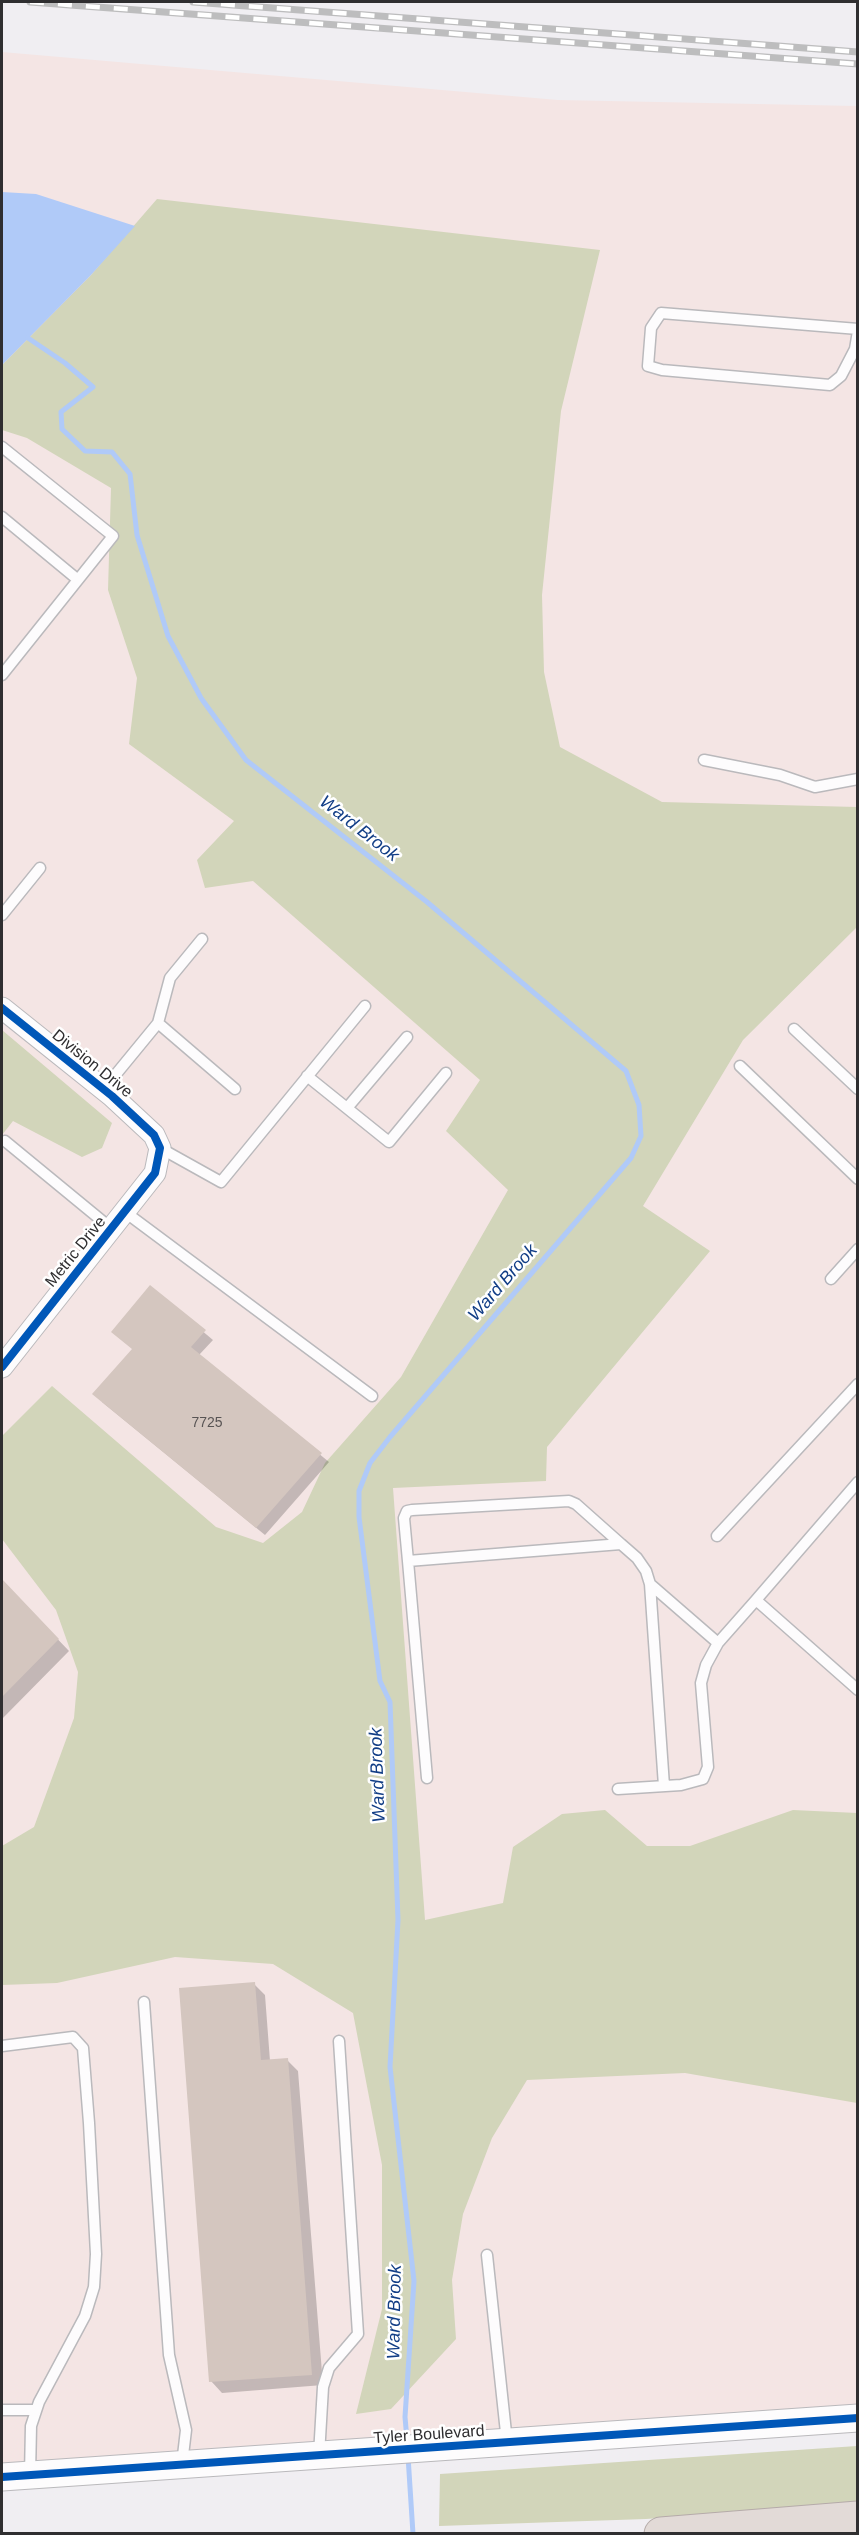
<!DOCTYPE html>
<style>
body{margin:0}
#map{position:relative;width:859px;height:2535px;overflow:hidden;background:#f0eef2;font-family:Helvetica,sans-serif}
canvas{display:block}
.frame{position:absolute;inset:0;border:3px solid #2f2e30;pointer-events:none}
</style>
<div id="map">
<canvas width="859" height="2535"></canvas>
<div class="frame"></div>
</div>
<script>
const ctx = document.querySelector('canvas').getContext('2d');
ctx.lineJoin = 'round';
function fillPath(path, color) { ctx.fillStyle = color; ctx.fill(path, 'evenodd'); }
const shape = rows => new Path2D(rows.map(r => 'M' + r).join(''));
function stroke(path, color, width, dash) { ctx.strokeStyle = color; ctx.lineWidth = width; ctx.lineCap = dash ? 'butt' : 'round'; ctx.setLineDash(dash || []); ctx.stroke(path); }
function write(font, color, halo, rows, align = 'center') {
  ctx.font = font + ' Helvetica,sans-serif'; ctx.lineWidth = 5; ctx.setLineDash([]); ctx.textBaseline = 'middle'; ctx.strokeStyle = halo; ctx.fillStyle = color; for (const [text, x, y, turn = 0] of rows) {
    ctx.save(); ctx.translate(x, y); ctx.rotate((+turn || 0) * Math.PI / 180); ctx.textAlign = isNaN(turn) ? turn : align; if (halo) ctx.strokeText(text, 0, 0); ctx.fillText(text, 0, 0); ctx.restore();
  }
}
fillPath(shape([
 [2,52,558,100,857,106,857,2431,2,2468]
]), '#f4e5e4');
fillPath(shape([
 [157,199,600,250,561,411,542,595,544,672,560,747,662,802,857,807,857,927,743,1040,643,1206,710,1251,547,1447,546,1481,393,1488,425,1920,503,1903,513,1847,562,1814,605,1810,647,1846,690,1846,793,1810,857,1813,857,2103,685,2073,527,2080,492,2138,463,2214,452,2280,456,2339,391,2409,356,2414,382,2309,382,2165,353,2013,273,1964,175,1957,57,1983,2,1985,2,1846,34,1827,74,1718,78,1672,56,1610,2,1539,2,1436,52,1386,216,1527,263,1543,302,1512,325,1463,401,1377,508,1190,446,1131,480,1080,253,881,205,888,197,860,234,821,129,744,137,678,108,590,111,488,27,438,2,430,2,365,91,275],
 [2,1030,112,1123,102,1148,82,1157,13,1121,2,1135],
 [857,2446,857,2504,646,2519,439,2526,440,2474]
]), '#d2d5ba');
fillPath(shape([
 [2,192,36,194,135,226,91,275,2,365]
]), '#b0caf8');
fillPath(shape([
 [150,1287,213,1340,199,1355,329,1462,265,1535,102,1402,133,1350],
 [2,1581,69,1651,2,1719],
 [254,1984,265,1995,270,2061,287,2060,298,2071,323,2385,222,2393,211,2381]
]), '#0003');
stroke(shape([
 [28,338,65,363,93,387,61,412,62,429,85,451,112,452,130,474,137,535,168,636,201,698,246,760,427,902,626,1071,639,1105,641,1136,631,1158,390,1437,370,1463,359,1491,359,1517,380,1681,390,1702,398,1920,390,2067,414,2281,405,2417,407,2440],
 [408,2456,413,2534]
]), '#b0caf8', 5);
fillPath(shape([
 [150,1285,206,1330,191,1347,322,1453,256,1528,92,1394,132,1349,111,1332],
 [2,1579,59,1639,2,1697],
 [255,1982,261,2060,288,2058,312,2375,209,2382,179,1988]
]), '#d4c6bf');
const service = shape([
 [858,329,661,313,651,328,648,366,662,370,830,385,841,376,855,349,858,331],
 [2,447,113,536,2,675],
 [2,517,77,579],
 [704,760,780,775,815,787,858,779],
 [2,915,40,868],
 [158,1023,170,978,202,939],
 [794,1029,858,1089],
 [740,1066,858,1179],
 [307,1076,389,1142,446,1073],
 [103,1090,158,1023,235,1089],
 [347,1108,407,1037],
 [5,1141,112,1229],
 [160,1148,221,1182,365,1006],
 [125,1212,372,1396],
 [831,1279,858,1249],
 [858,1482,756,1600,858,1690],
 [717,1536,858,1384],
 [408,1561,404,1518,407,1511,412,1510,569,1501,576,1504,621,1544],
 [650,1584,718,1643],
 [427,1778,408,1561,621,1544,637,1558,646,1571,650,1584,664,1786],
 [618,1789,681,1785,703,1779,708,1767,701,1683,706,1665,718,1643,756,1600],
 [144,2002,169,2355,186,2430,182,2464],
 [2,2046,73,2037,83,2048,89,2123,96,2254,94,2287,85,2316,39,2402,31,2426,30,2475],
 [487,2255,507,2442],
 [2,2410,36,2410],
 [319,2455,323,2387,329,2368,358,2334,339,2041]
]);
const minor = shape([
 [2,1008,112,1096,154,1135,160,1148,155,1173,2,1367]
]);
const tertiary = shape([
 [2,2477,858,2418]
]);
const motorway = shape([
 [661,2534,858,2518]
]);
stroke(service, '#bab9bc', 13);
stroke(minor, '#bab9bc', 23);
stroke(tertiary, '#bab9bc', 29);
stroke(motorway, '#b5aba9', 35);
stroke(service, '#fdfcfd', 10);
stroke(minor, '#fdfcfd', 21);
stroke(tertiary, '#fdfcfd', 27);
stroke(motorway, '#e2dad7', 33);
const rail = shape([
 [30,2,858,64],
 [193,2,858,52]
]);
stroke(rail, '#bdbdbe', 7);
stroke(rail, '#fff', 4.5, [14]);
stroke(shape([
 [2,1008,112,1096,154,1135,160,1148,155,1173,2,1367],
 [2,2477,858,2418]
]), '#0057b8', 8);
write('14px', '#585454', null, [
 ["7725",207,1423]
]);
write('16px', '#2f2e30', '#fff', [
 ["Division Drive",92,1064,39],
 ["Metric Drive",76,1252,-51],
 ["Tyler Boulevard",429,2435,-4]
]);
write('italic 18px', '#123e86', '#fff', [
 ["Ward Brook",359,829,38],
 ["Ward Brook",503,1283,-49],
 ["Ward Brook",378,1775,-92],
 ["Ward Brook",395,2312,-89]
]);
</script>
